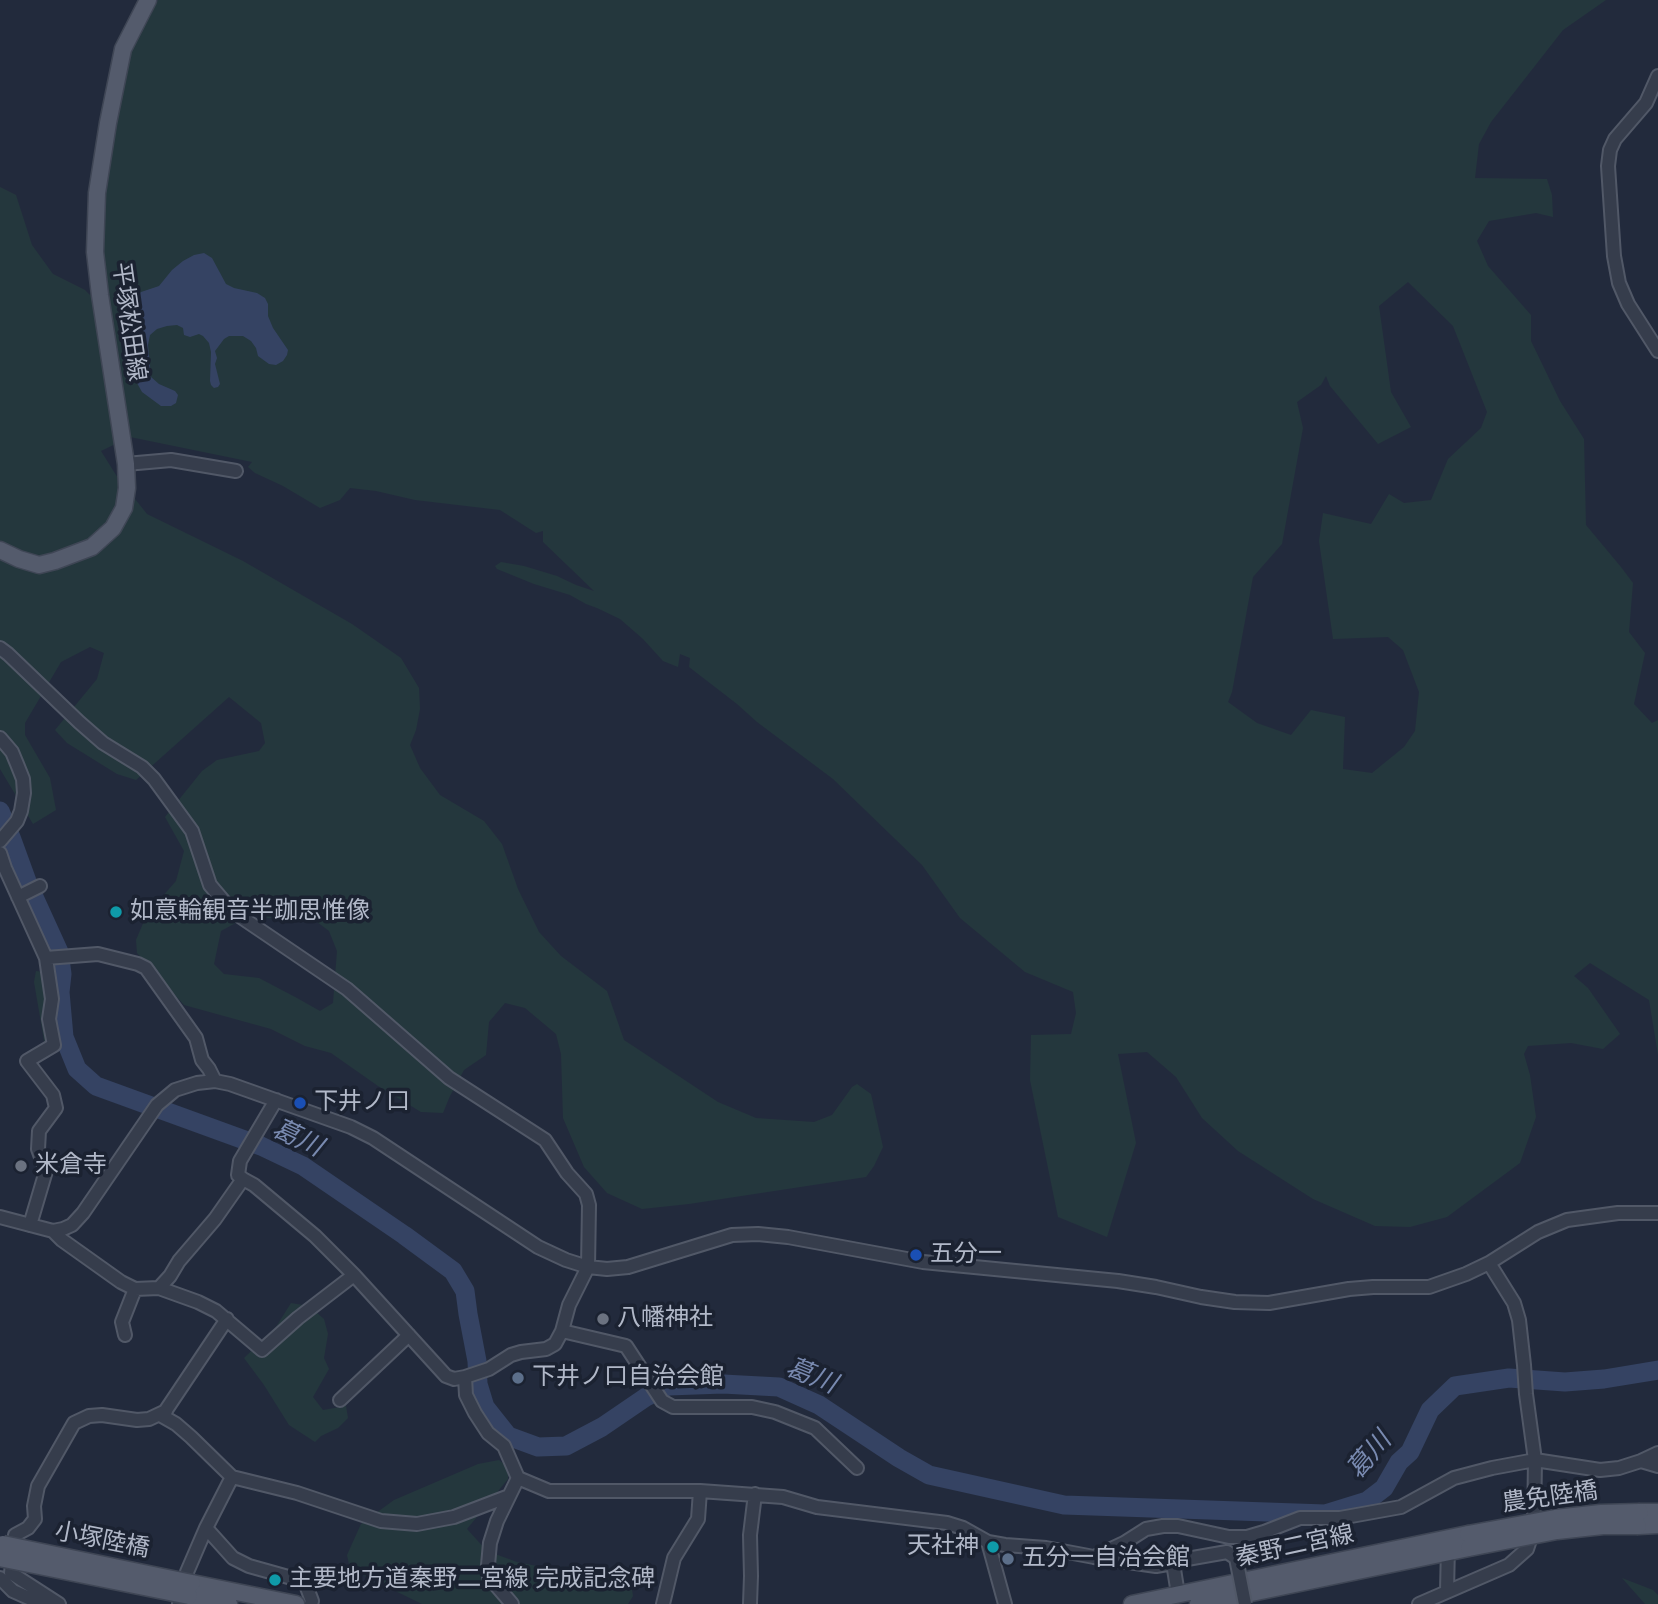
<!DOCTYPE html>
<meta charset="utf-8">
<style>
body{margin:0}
canvas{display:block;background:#222a3c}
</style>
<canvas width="1658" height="1604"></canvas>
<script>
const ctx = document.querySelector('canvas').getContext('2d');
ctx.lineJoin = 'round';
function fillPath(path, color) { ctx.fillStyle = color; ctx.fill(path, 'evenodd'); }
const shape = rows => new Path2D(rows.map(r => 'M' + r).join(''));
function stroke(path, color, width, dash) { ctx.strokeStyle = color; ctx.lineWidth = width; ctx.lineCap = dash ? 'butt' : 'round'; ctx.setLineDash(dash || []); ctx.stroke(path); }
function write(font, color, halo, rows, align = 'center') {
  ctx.font = font + ' "Varela Round","Noto Sans JP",sans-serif'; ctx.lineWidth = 7; ctx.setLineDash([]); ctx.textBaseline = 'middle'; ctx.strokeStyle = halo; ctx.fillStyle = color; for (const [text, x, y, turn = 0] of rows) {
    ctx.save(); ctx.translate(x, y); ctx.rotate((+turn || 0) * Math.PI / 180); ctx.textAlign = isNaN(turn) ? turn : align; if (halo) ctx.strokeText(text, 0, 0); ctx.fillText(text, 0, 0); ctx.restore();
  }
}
fillPath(shape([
 [158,0,1606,0,1563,30,1491,122,1479,144,1475,178,1547,179,1552,195,1553,217,1536,213,1489,221,1477,241,1488,266,1531,315,1531,341,1560,401,1584,439,1586,525,1621,567,1633,583,1629,632,1645,653,1634,704,1652,723,1658,720,1658,1055,1649,1000,1590,963,1574,976,1588,988,1620,1034,1603,1049,1571,1043,1528,1046,1524,1054,1530,1075,1536,1117,1520,1163,1447,1217,1410,1227,1375,1226,1313,1199,1238,1151,1202,1118,1176,1077,1147,1052,1118,1054,1136,1143,1107,1237,1058,1217,1030,1080,1031,1035,1071,1034,1076,1013,1073,992,1025,972,960,918,922,865,833,779,757,722,737,704,689,667,690,658,680,654,678,667,663,661,643,639,620,619,597,608,586,604,570,595,534,584,497,569,495,566,501,562,524,566,557,576,576,585,594,591,543,542,543,531,536,533,500,510,415,500,376,491,350,488,340,500,320,508,283,486,255,473,248,467,252,462,130,437,101,451,116,475,147,514,243,561,352,624,401,658,419,688,420,709,416,730,410,745,420,768,440,795,484,821,502,844,518,889,539,932,561,956,607,991,624,1040,718,1102,756,1118,814,1122,832,1115,852,1087,857,1084,871,1094,883,1147,874,1166,866,1177,689,1204,642,1209,607,1193,584,1167,563,1118,561,1054,556,1034,525,1008,505,1003,489,1022,486,1055,464,1070,450,1096,443,1113,421,1112,378,1086,331,1053,305,1046,271,1029,184,1005,137,953,136,940,147,914,176,881,184,851,165,817,202,771,217,760,259,751,265,743,261,723,229,697,136,780,117,774,67,743,55,730,97,679,104,653,90,647,61,662,25,723,25,735,50,778,56,810,33,824,0,769,0,187,16,195,32,245,53,274,85,290,90,295,100,271,99,224,116,101,132,50],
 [1408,282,1453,326,1487,412,1481,428,1448,459,1431,500,1404,503,1389,494,1371,524,1323,513,1319,541,1333,639,1388,637,1403,650,1419,692,1415,731,1404,747,1372,773,1343,769,1345,717,1311,710,1291,735,1257,723,1228,702,1232,692,1253,577,1282,544,1303,428,1297,402,1321,385,1326,376,1330,386,1378,444,1411,427,1391,392,1379,306],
 [252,914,268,918,317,922,329,931,337,951,333,1003,320,1011,297,998,259,978,224,974,214,964,221,931],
 [36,971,44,972,50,1040,45,1046,34,982],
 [291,1303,309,1306,324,1319,328,1334,324,1358,329,1369,313,1397,323,1410,346,1406,348,1418,338,1428,321,1436,315,1442,289,1425,264,1385,244,1358,276,1327],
 [499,1460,508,1467,508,1479,467,1529,487,1551,517,1562,547,1568,590,1565,610,1568,631,1583,633,1596,628,1604,422,1604,350,1569,347,1555,361,1524,394,1500,478,1464],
 [1622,1578,1653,1590,1658,1595,1658,1604,1645,1604]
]), '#24373d');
fillPath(shape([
 [204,253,212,258,226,284,234,288,257,293,265,298,268,304,268,316,273,328,288,350,287,355,283,361,276,365,269,364,258,356,256,348,251,341,243,336,229,336,224,339,215,351,217,358,215,364,220,384,218,387,214,388,211,385,210,381,211,352,209,343,203,336,199,334,190,337,184,335,183,328,177,325,167,326,157,329,150,335,148,345,151,377,159,384,175,391,178,395,176,403,171,406,161,406,142,392,137,383,140,358,129,323,127,316,128,309,133,300,141,292,159,286,172,270,183,261,194,255]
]), '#354363');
stroke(shape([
 [0,811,12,840,28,884,59,952,62,974,60,992,64,1037,77,1069,96,1086,261,1146,303,1166,404,1235,453,1271,465,1291,468,1314,477,1361,478,1384,485,1407,508,1436,538,1447,566,1446,602,1427,646,1397,668,1386,723,1384,779,1387,819,1405,899,1458,929,1475,1064,1505,1325,1514,1367,1501,1384,1488,1399,1462,1410,1452,1430,1410,1455,1386,1509,1378,1565,1382,1604,1379,1658,1370]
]), '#354363', 19);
const minor = shape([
 [1658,76,1646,103,1615,139,1610,150,1608,166,1614,256,1619,283,1628,304,1658,351],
 [126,464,171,460,236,471],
 [0,648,8,654,79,722,103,743,142,767,154,779,192,831,210,885,232,911,347,989,449,1078,545,1140,567,1173,586,1194,589,1205,588,1267,569,1305,562,1331,555,1344,546,1349,521,1352,511,1355,489,1369,465,1377,454,1379,446,1376,354,1275,315,1236,254,1185,243,1179,238,1175,240,1161,276,1100],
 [0,738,12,752,17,764,23,779,24,793,21,811,17,821,0,841],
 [0,853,5,868,46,958,52,999,49,1019,54,1045,27,1061,53,1095,56,1108,39,1131,38,1149,46,1171,30,1225],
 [18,897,40,886],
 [46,958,98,954,138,964,146,968,196,1038,202,1060,209,1069,215,1081],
 [0,1217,53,1231,63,1229,72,1225,83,1213,157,1105,175,1090,197,1083,215,1081,230,1084,351,1127,373,1138,538,1247,566,1260,588,1267,607,1269,628,1267,732,1235,758,1234,788,1237,923,1262,1118,1281,1156,1287,1201,1297,1235,1302,1269,1303,1349,1289,1373,1287,1429,1287,1466,1274,1489,1263,1538,1232,1567,1220,1618,1213,1658,1213],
 [53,1231,62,1240,121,1282,135,1289,159,1288,198,1302,216,1311,262,1350,298,1318,354,1275],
 [159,1288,170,1276,179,1261,215,1219,243,1179],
 [227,1319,162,1416,176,1424,191,1437,232,1477],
 [562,1331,626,1346,662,1401,673,1407,752,1407,775,1412,815,1428,857,1468],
 [125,1335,122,1322,135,1289],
 [465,1377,466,1395,475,1413,488,1433,504,1446,518,1478,549,1491,700,1491,783,1497,817,1507,947,1523,963,1528,988,1542,1005,1545,1046,1548,1094,1557,1156,1566,1173,1563,1187,1559],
 [340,1400,409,1335],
 [1641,1461,1658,1466],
 [206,1528,233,1558,249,1566,299,1580,306,1585,312,1601,311,1604],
 [988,1542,1005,1604],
 [1094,1557,1124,1543,1146,1529,1163,1526,1178,1526,1229,1537,1247,1537,1264,1532,1300,1518,1340,1518,1401,1507,1454,1478,1492,1468,1535,1460,1600,1470,1619,1468,1641,1461,1658,1453],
 [1173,1563,1178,1594],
 [0,1578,13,1591,42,1604],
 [1447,1591,1448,1546],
 [59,1604,11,1573,15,1535,28,1528,35,1519,34,1506,38,1486,74,1423,89,1416,102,1415,137,1420,149,1419,166,1411],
 [179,1604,187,1572,206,1528,232,1477,297,1493,381,1521,417,1524,454,1517,509,1496],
 [512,1604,489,1577,488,1565,490,1543,497,1521,518,1478],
 [663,1604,674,1558,698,1519,700,1491],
 [750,1604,751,1576,750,1535,755,1494],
 [1419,1604,1509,1565,1527,1549,1534,1528,1535,1460,1526,1394,1524,1365,1519,1320,1514,1303,1489,1263]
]);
const major = shape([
 [0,550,19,559,39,565,55,561,92,547,113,528,124,508,127,488,126,464,100,295,95,252,97,193,108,123,123,49,148,0],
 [1640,1512,1658,1512],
 [1638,1526,1658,1525],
 [192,1583,296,1604],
 [189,1596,229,1604],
 [1132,1604,1468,1534],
 [1198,1604,1469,1548]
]);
stroke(minor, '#515867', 16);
stroke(major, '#3f4655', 19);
stroke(minor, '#363d4c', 12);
stroke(major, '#545b6c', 16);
const minorBridge = shape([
 [1187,1559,1227,1552,1236,1558,1245,1604]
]);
const majorBridge = shape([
 [1468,1534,1555,1518,1601,1513,1640,1512],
 [3,1544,192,1583],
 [1469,1548,1557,1531,1603,1526,1638,1526],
 [0,1558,189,1596]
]);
stroke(minorBridge, '#515867', 16, []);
stroke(majorBridge, '#3f4655', 19, []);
stroke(minorBridge, '#363d4c', 12);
stroke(majorBridge, '#545b6c', 16);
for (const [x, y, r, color] of [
 [116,912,7,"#0f9aa8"],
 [300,1103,7,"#1a4fb4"],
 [21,1166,7,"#6b7280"],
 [916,1255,7,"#1a4fb4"],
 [603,1319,7,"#6b7280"],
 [518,1378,7,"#5c6f8a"],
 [993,1547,7,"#0f9aa8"],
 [1008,1559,7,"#5c6f8a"],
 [275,1580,7,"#0f9aa8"]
]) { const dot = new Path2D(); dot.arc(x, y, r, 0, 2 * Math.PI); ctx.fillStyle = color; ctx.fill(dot); stroke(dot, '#1b2231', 2.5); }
write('24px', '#b1b8c8', '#1b2231', [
 ["平塚松田線",128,322,82],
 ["農免陸橋",1550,1498,-8],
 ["小塚陸橋",102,1541,11],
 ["秦野二宮線",1295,1547,-12]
]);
write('24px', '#b1b8c8', '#1b2231', [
 ["如意輪観音半跏思惟像",130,912],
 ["下井ノ口",314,1103],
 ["米倉寺",35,1166],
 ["五分一",930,1255],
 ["八幡神社",617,1319],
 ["下井ノ口自治会館",532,1378],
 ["天社神",979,1547,"right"],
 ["五分一自治会館",1022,1559],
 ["主要地方道秦野二宮線 完成記念碑",289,1580]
], 'left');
write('italic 26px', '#798ab0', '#1b2231', [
 ["葛川",297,1139,25],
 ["葛川",811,1377,22],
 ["葛川",1370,1456,-50]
]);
</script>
